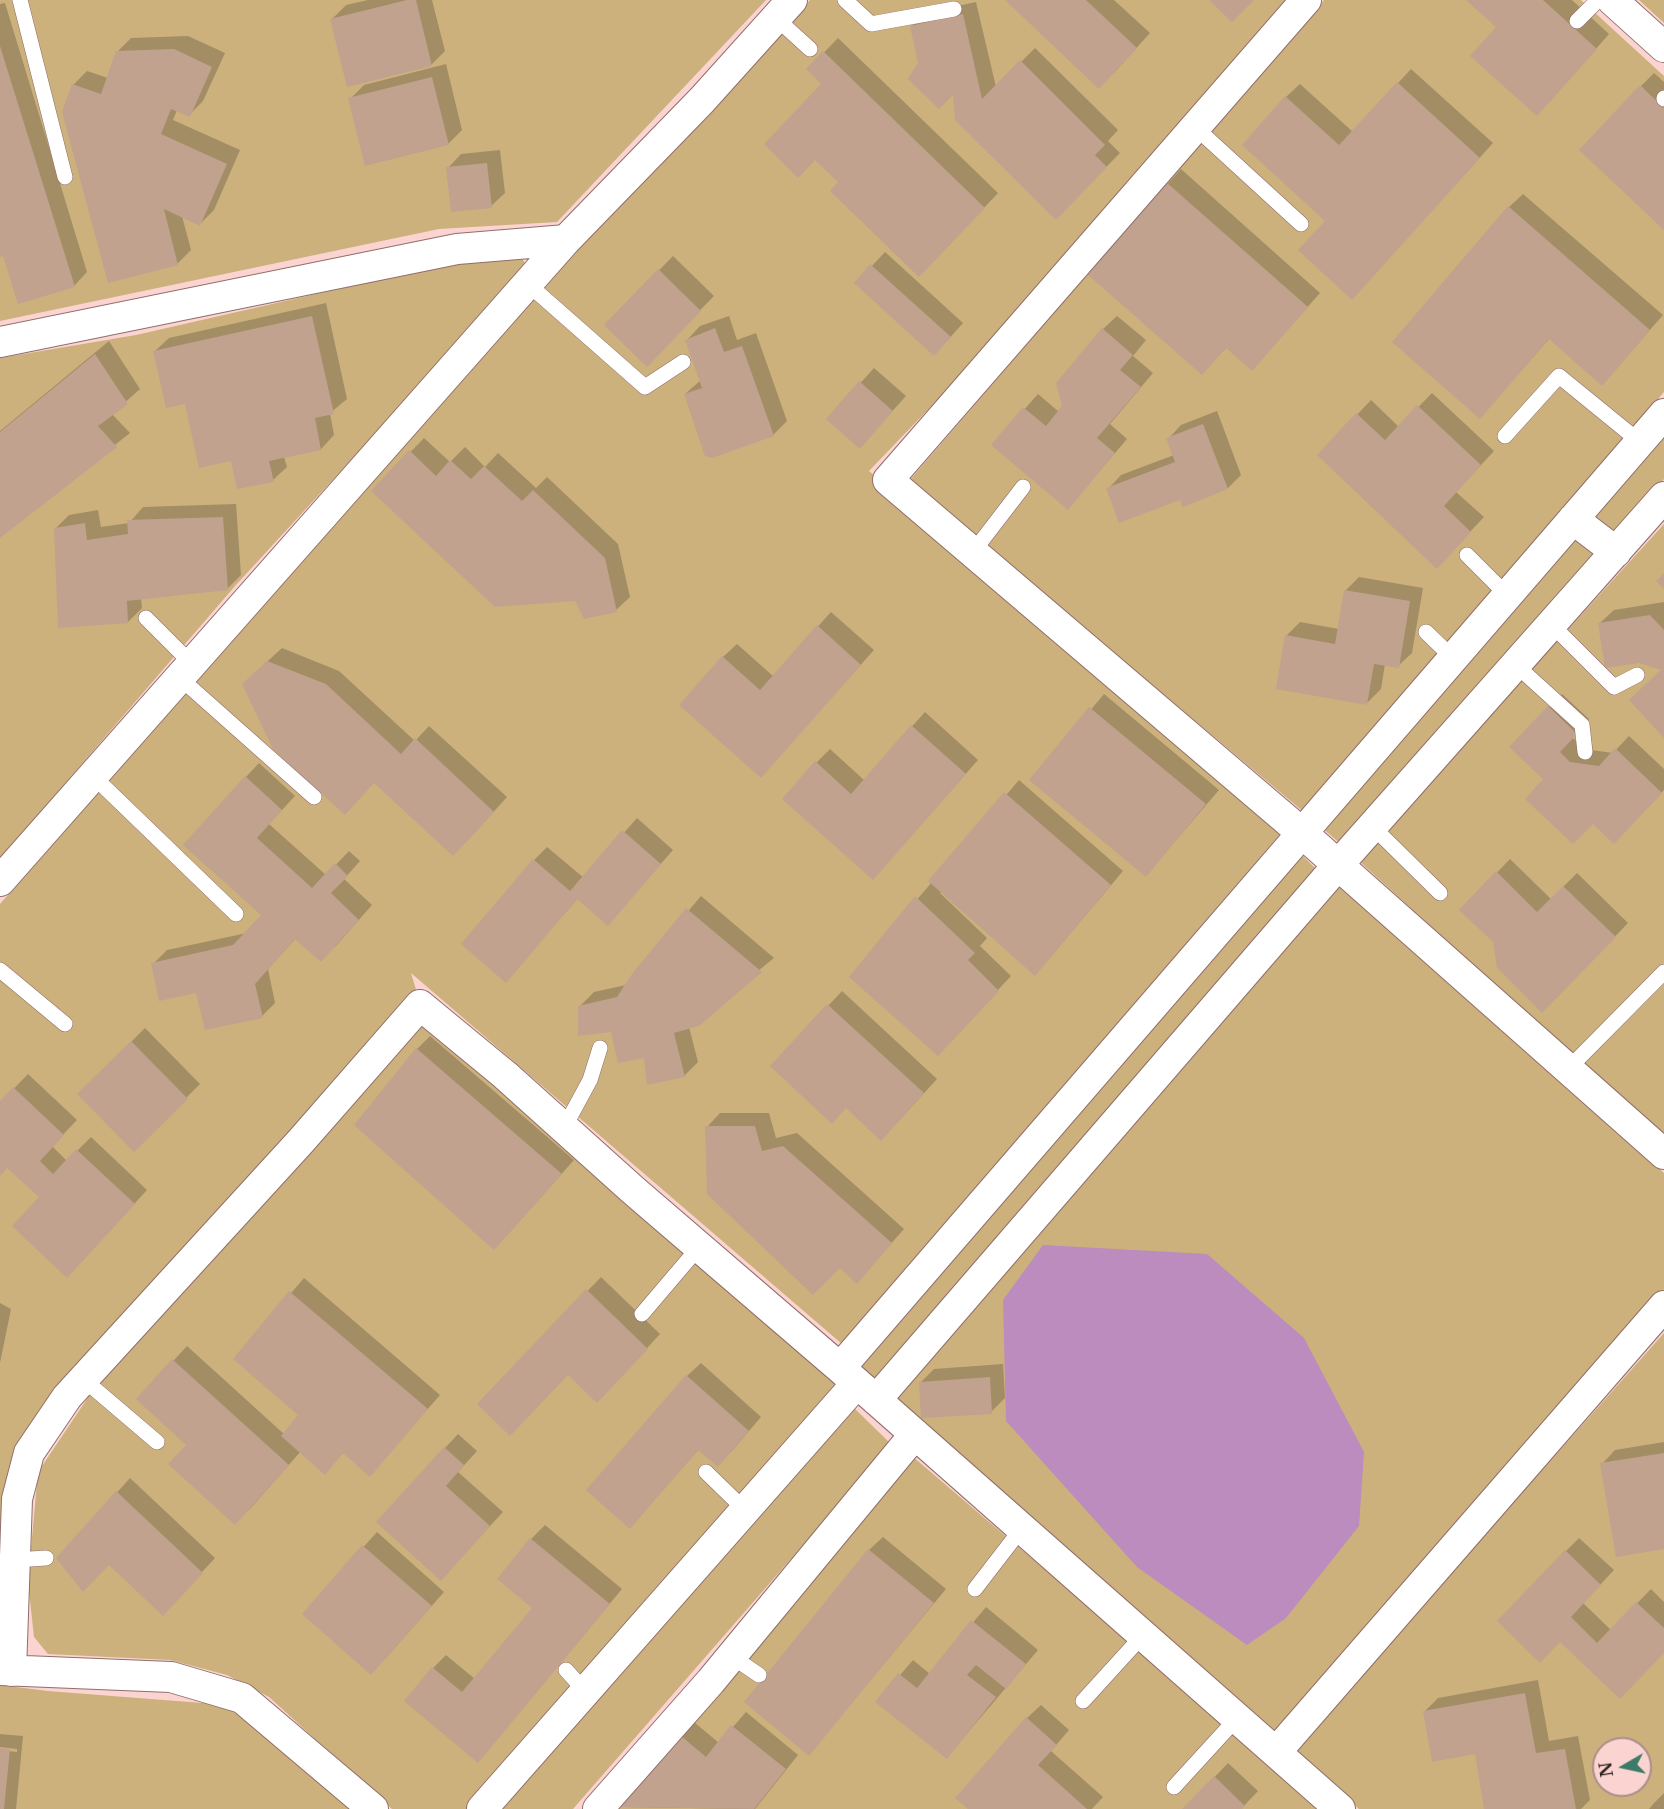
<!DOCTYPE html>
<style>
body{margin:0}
#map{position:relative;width:1664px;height:1809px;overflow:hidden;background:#fbd4d1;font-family:"Libre Baskerville",serif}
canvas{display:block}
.north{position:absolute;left:1592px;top:1737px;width:60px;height:60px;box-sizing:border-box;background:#fbd4d1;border:2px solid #ab8e8b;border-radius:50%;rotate:261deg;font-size:16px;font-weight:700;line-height:24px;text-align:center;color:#322423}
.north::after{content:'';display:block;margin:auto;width:21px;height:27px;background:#3d7b68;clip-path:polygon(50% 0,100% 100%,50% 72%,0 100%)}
</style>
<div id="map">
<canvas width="1664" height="1809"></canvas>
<div class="north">N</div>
</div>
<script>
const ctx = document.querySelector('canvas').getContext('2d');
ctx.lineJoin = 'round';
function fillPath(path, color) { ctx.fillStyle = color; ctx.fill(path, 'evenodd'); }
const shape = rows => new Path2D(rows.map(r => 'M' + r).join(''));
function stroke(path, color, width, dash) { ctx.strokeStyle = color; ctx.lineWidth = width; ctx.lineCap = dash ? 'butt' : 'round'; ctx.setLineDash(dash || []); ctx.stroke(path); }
fillPath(shape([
 [0,0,766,0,557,222,439,229,0,321],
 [810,0,1290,0,1014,320,869,471,1280,834,842,1344,411,973,417,993,64,1384,0,1595,0,904,565,258,670,155],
 [1324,0,1581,0,1664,76,1664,392,1305,813,909,481],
 [1639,0,1664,0,1664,23],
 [519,254,525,263,520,276,235,586,0,859,0,358,136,335,465,260],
 [1664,427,1664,479,1431,749,1342,845,1321,827],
 [1664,524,1664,1139,1358,860],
 [1297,850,1322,875,876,1390,851,1367],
 [1336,883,1664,1173,1664,1289,1277,1737,896,1399],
 [421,1021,842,1389,475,1809,392,1809,269,1697,227,1675,170,1660,48,1654,34,1637,28,1582,38,1472,89,1396],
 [1664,1333,1664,1809,1359,1809,1294,1749],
 [1604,1749,1640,1749,1640,1785,1604,1785],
 [851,1405,891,1444,573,1809,501,1809],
 [912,1456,1161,1669,1322,1809,610,1809],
 [0,1685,48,1691,228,1705,353,1809,0,1809]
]), '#ccb17d');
fillPath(shape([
 [1043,1245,1207,1254,1304,1338,1364,1452,1359,1526,1286,1618,1247,1645,1137,1567,1006,1421,1003,1300]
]), '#bb8cbd');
fillPath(shape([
 [368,0,432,0,445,51,431,65,332,19,346,5],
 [1007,0,1114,0,1150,33,1113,74],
 [1469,0,1572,0,1609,34,1550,101,1498,27],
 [976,2,996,87,1035,48,1118,130,1108,141,1120,153,1056,218,954,92,919,63,911,27,925,13],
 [5,3,87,272,74,286,4,254,0,255,0,4],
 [188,36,225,53,203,101,189,115,177,110,173,120,240,150,214,210,200,224,182,216,191,250,178,263,109,281,64,112,74,84,87,71,108,78,117,52,131,38],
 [838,38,998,193,933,262,840,182,823,84,808,69],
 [446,64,462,130,448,144,350,99,364,85],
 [1411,69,1493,143,1365,284,1327,221,1286,97,1300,84,1353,132],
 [1654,73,1664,82,1664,226,1641,86],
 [500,150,505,193,491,206,448,168,461,154],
 [1181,169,1320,293,1265,355,1227,347,1202,373,1088,273],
 [1523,194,1663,315,1615,370,1550,338,1480,417,1509,207],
 [885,252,963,323,947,341,856,283],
 [673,256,714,296,646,365,606,325],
 [326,303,347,399,330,413,334,435,321,449,284,457,287,467,273,480,232,460,186,402,155,351,169,338],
 [729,316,737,340,756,333,787,421,773,435,685,394,701,380,687,340,700,326],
 [1117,316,1146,340,1133,356,1153,373,1110,424,1127,439,1068,508,993,445,1038,394,1059,412,1103,329],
 [109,341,140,389,112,414,130,433,0,536,0,431],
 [874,368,906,396,860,447,828,419],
 [1432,393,1494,451,1456,492,1484,517,1450,553,1319,455,1371,400,1399,427],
 [1217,411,1241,475,1228,488,1181,498,1108,489,1121,475,1174,455,1168,439,1181,425],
 [424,438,450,462,465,447,485,467,498,453,536,488,547,477,618,544,630,597,616,610,576,599,373,491],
 [236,504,241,575,227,589,141,598,142,608,128,622,55,529,69,515,98,510,101,527,129,523,143,507],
 [1359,577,1423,588,1412,653,1398,666,1385,664,1381,689,1367,703,1286,636,1300,622,1339,629,1345,591],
 [1664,602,1664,736,1663,670,1600,623,1614,610],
 [831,612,874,650,761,776,723,657,737,644,773,676],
 [282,648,339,671,415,741,429,726,507,797,467,841,374,782,257,671],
 [1104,694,1219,790,1146,875,1032,780],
 [1562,694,1589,719,1572,737,1584,749,1613,753,1629,736,1664,769,1664,790,1627,829,1545,779,1549,707],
 [925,712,978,760,886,864,816,763,830,749,864,780],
 [259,763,295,796,269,824,326,875,349,851,360,861,344,879,372,905,335,947,296,938,268,969,275,1003,262,1016,198,991,153,964,167,950,247,933,263,915,246,777],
 [1019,780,1123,871,1048,960,942,891,940,893,987,938,980,946,1011,976,951,1040,851,977],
 [637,818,673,850,608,924,578,898,506,981,534,860,547,847,584,878],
 [1510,859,1551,899,1577,873,1628,923,1556,998,1461,910],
 [701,896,774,958,689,1027,698,1062,684,1076,645,1056,580,1006,594,992,626,985],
 [842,991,937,1079,894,1126,847,1107,772,1066],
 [145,1028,200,1084,134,1150,79,1094],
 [430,1036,574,1160,507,1235,417,1049],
 [28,1074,77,1120,52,1146,67,1161,91,1137,147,1190,81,1262,41,1197,8,1166,0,1174,0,1103],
 [720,1113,769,1113,776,1138,797,1133,904,1229,857,1282,707,1127],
 [601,1277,660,1334,610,1388,568,1373,479,1404],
 [304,1278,440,1395,370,1475,344,1452,325,1473,301,1451,249,1510,188,1445,138,1399,187,1346,284,1434,301,1414,235,1358],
 [0,1303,11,1309,0,1363],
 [701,1363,761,1417,731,1452,699,1449,630,1527,687,1376],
 [1003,1364,1005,1398,991,1412,921,1382,934,1369],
 [458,1434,477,1451,458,1472,503,1512,441,1579,445,1448],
 [1664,1442,1664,1547,1602,1464,1615,1450],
 [130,1478,215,1558,176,1600,109,1563,58,1558],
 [545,1525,622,1589,478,1761,433,1668,446,1655,475,1679,534,1608,531,1539],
 [377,1532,444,1592,385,1659,304,1613],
 [883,1537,946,1589,809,1754,869,1550],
 [1579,1538,1614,1570,1583,1603,1611,1630,1651,1589,1664,1602,1664,1652,1561,1640,1566,1551],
 [986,1607,1038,1650,947,1757,878,1701,913,1660,930,1674],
 [1538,1680,1549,1741,1578,1736,1590,1800,1581,1809,1486,1809,1476,1753,1424,1712,1438,1698],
 [1041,1705,1069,1730,1051,1751,1103,1797,1092,1809,970,1809,1027,1718],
 [746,1712,798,1755,755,1809,623,1807,694,1722,719,1743],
 [0,1734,23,1736,16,1809,0,1809,0,1750,17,1752,17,1749,0,1747],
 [1228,1763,1258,1791,1241,1809,1184,1809],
 [1664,1793,1664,1809,1649,1809,1654,1803]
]), '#0003');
fillPath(shape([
 [407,0,416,0,432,66,347,87,330,19],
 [1005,0,1086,0,1137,48,1099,89],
 [1209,0,1254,0,1232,22],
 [1466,0,1543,0,1597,49,1537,116,1470,56,1496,27],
 [963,14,982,99,1020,60,1105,145,1095,155,1107,167,1056,220,955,120,953,95,939,109,908,79,918,63,910,26],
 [0,46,75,287,18,304,3,256,0,257],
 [174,49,212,67,190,117,171,109,161,134,227,164,200,226,164,209,178,265,108,283,62,112,72,84,101,94,116,51],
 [823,51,985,208,919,277,830,191,838,182,815,160,798,178,764,144,821,84,806,69],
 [432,77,449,145,365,166,348,98],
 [1397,82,1480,158,1352,300,1298,250,1325,221,1242,145,1285,96,1339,145],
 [1640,85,1664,108,1664,230,1579,150],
 [487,163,492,208,451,212,446,167],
 [1166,182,1308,307,1252,371,1226,348,1202,375,1086,273],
 [1508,206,1650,330,1602,386,1549,339,1480,419,1392,342],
 [870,264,951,337,934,356,854,283],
 [658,269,701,311,647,367,604,325],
 [312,316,334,414,315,418,321,450,269,461,274,482,237,489,231,461,199,468,185,404,166,408,153,351],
 [715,328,724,352,742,346,774,436,712,458,705,456,684,394,702,388,685,340],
 [1102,328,1133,355,1120,370,1141,387,1097,438,1115,453,1068,510,991,445,1023,407,1046,426,1062,406,1056,383],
 [95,354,128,404,98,426,117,447,0,538,0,432],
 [859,381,893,411,860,449,826,419],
 [1417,405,1481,465,1444,506,1471,532,1437,569,1317,455,1356,413,1385,440],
 [1203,424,1228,489,1183,507,1180,500,1119,523,1106,488,1175,462,1166,438],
 [409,450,436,476,450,460,471,479,484,466,522,501,533,490,605,558,617,612,584,619,575,601,495,607,371,491],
 [223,517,228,590,127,601,128,623,58,628,54,528,85,523,87,540,128,534,127,520],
 [1664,573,1664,589,1656,581],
 [1344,590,1410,601,1399,668,1374,664,1367,705,1276,689,1285,635,1335,644],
 [1650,615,1664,630,1664,738,1629,700,1661,670,1639,663,1605,668,1598,623],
 [817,625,861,665,761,778,679,705,722,656,760,690],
 [267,661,326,684,401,754,415,738,494,812,453,856,374,783,345,815,273,749,242,684],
 [1548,706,1577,734,1560,752,1570,762,1599,766,1615,748,1662,793,1614,844,1593,824,1573,844,1525,799,1543,779,1509,747],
 [1089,707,1206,804,1146,877,1029,780],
 [911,725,966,774,873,880,782,799,815,761,851,794],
 [245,776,282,810,257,838,312,888,335,863,348,876,331,893,359,920,321,962,295,939,255,984,263,1018,205,1030,196,993,159,1001,151,963,233,945,261,915,183,845],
 [1004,792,1111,885,1035,976,928,881],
 [622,830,661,864,608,926,577,899,506,983,461,944,533,859,570,891],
 [1496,871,1537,912,1563,886,1616,937,1542,1013,1497,968,1493,942,1459,910],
 [915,896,975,953,968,960,999,991,938,1056,849,977],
 [686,908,762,972,699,1026,674,1033,685,1077,647,1085,644,1058,618,1063,611,1032,578,1036,578,1006,617,997,632,974],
 [827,1004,924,1093,881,1141,846,1108,832,1124,770,1066],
 [131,1041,188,1099,134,1152,77,1094],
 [416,1048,562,1174,494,1250,354,1125],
 [13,1087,64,1135,40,1161,53,1174,76,1149,135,1204,67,1278,12,1226,39,1197,7,1168,0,1176,0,1101],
 [705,1126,755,1126,762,1151,783,1146,892,1243,857,1284,840,1268,813,1295,707,1194],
 [586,1289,648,1349,597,1403,568,1375,510,1436,477,1404],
 [289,1291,428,1409,370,1477,343,1453,325,1475,281,1436,298,1415,233,1359],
 [172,1359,289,1465,235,1525,168,1464,186,1445,136,1399],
 [686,1375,749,1431,718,1467,698,1450,630,1529,586,1490],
 [990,1377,992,1414,921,1418,919,1382],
 [444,1447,464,1465,446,1486,490,1526,441,1581,376,1522],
 [1664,1453,1664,1549,1616,1557,1600,1463],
 [116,1491,203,1573,163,1616,109,1565,83,1592,56,1558],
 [530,1538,610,1604,478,1763,404,1701,432,1667,462,1692,532,1608,497,1579],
 [362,1545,432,1606,371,1675,302,1614],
 [868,1549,934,1603,809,1756,744,1702],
 [1565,1550,1601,1585,1571,1617,1597,1643,1636,1602,1664,1628,1664,1653,1620,1699,1560,1642,1540,1663,1497,1621],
 [971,1620,1026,1664,1006,1689,976,1665,967,1675,996,1697,947,1759,875,1702,898,1673,917,1688],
 [1525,1693,1536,1753,1565,1749,1576,1809,1484,1809,1475,1754,1432,1762,1423,1711],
 [1026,1717,1057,1745,1038,1765,1087,1809,968,1809,955,1798],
 [731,1725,786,1769,754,1809,621,1807,680,1735,706,1757],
 [0,1748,10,1749,4,1809,0,1809],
 [1214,1776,1245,1806,1242,1809,1182,1809]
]), '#c0a28f');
const service = shape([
 [20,0,65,177],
 [845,0,871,24,954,9],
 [776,18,810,49],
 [1577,21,1598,0],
 [1664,99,1664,98],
 [1195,127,1301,224],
 [528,284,645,387,683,362],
 [1505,436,1559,376,1640,442],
 [973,552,1023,487],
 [1467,555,1507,595],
 [146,618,192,664],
 [1552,625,1614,687,1637,675],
 [1426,632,1453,658],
 [1517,666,1582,725,1585,752],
 [180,678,314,797],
 [93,776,236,914],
 [1373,827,1440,893],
 [0,970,65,1024],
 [1568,1069,1664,972],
 [564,1128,590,1080,600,1048],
 [642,1314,699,1247],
 [83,1379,157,1442],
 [706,1472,745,1510],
 [15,1560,46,1558],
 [975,1589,1022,1528],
 [731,1656,759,1675],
 [566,1670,585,1691],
 [1083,1701,1144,1634],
 [1174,1787,1238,1717]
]);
const minor = shape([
 [1306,0,888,480,1302,833,1664,1154],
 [1612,0,1664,47],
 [0,342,457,249,566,240],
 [1573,519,1616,552],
 [0,881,566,240,702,100,792,0],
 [840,1368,1664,414],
 [876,1400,1338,865,1664,497],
 [0,1670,171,1677,242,1698,373,1809],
 [11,1671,17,1499,29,1453,67,1397,301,1141,420,1005,505,1075,633,1190,840,1368,1340,1809],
 [1277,1751,1664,1306],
 [482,1809,857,1383],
 [598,1809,711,1681,915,1434]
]);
stroke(service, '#916e6b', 16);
stroke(minor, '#916e6b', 32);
stroke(service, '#fff', 15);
stroke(minor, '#fff', 30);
</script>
